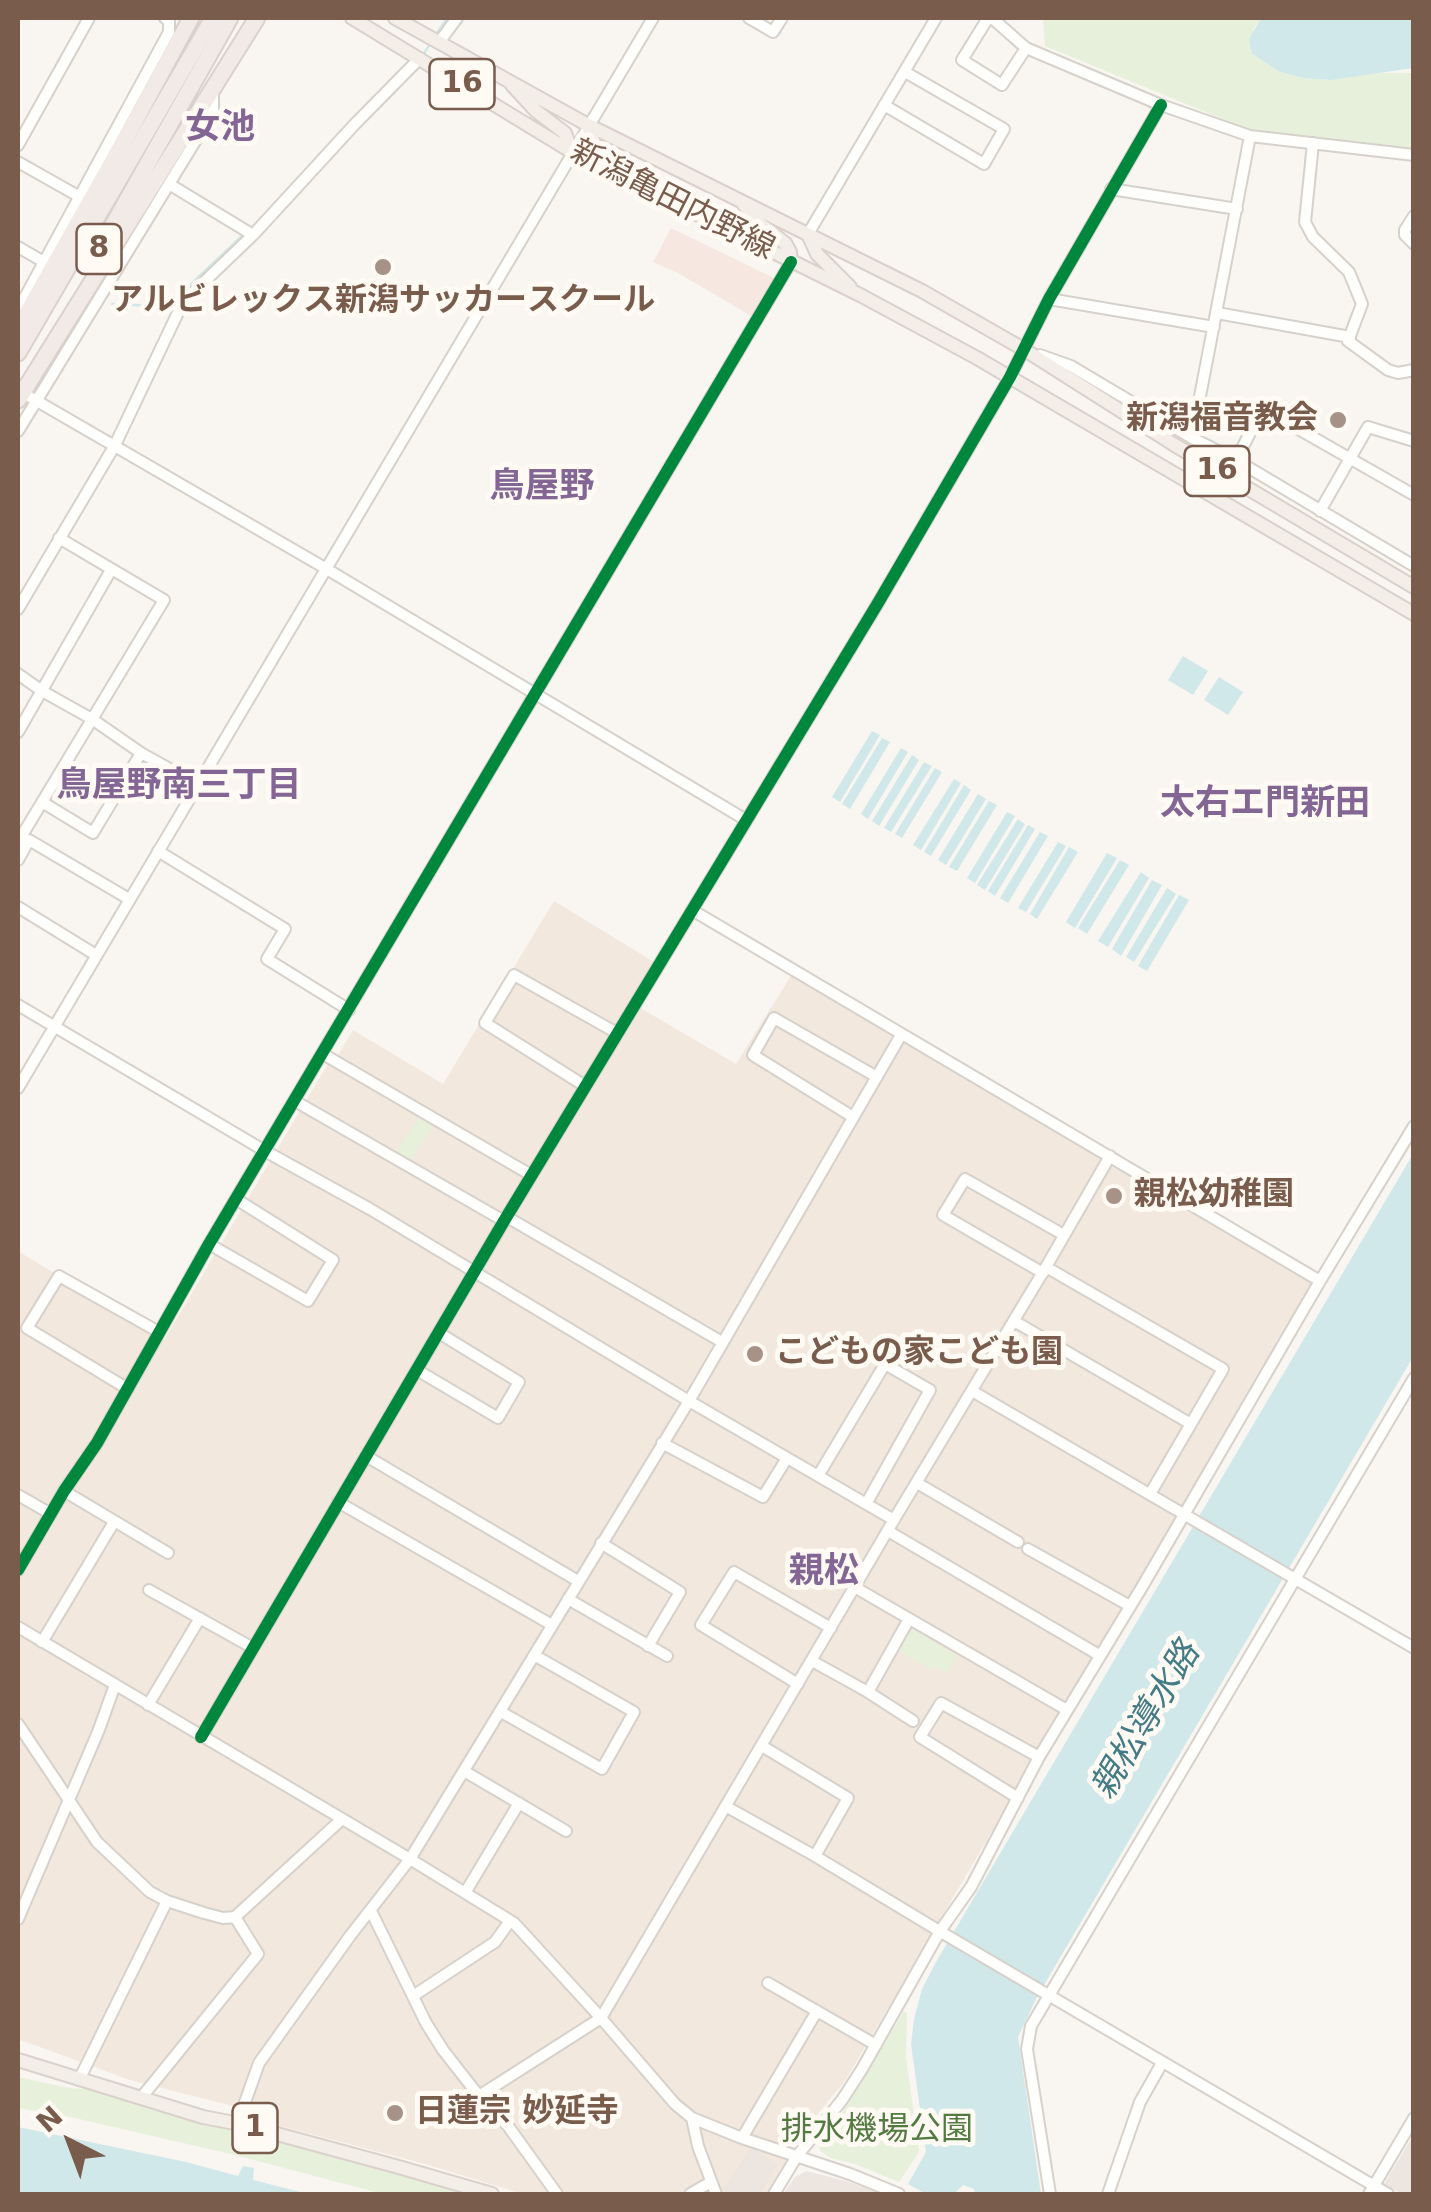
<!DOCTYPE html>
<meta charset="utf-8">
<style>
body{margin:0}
#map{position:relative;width:1431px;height:2212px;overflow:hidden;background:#f9f5f0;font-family:"DejaVu Sans",sans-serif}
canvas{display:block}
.frame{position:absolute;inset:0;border:20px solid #7a5c4d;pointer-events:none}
.north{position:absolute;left:20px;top:2092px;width:100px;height:100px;-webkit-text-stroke:8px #fffaf3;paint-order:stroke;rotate:318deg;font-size:28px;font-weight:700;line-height:40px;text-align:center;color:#7a5c4d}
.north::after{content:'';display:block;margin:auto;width:35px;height:45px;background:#7a5c4d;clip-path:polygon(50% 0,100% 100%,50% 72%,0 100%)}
</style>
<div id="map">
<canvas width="1431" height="2212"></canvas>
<div class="frame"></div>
<div class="north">N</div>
</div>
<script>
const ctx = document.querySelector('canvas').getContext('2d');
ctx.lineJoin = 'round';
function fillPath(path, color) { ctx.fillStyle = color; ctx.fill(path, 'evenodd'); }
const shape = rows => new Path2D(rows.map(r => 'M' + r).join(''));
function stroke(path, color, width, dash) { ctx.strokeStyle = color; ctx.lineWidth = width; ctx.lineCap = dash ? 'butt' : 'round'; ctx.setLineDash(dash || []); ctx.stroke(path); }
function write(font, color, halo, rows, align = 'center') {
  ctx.font = font + ' "DejaVu Sans","Noto Sans JP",sans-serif'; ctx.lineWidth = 10; ctx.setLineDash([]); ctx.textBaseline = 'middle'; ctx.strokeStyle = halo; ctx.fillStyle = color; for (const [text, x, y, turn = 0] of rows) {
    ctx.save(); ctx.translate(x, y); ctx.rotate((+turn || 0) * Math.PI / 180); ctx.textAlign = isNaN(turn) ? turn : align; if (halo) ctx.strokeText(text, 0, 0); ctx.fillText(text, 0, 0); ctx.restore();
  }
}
fillPath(shape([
 [554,901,654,962,630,1002,736,1064,792,974,1314,1285,845,2081,805,2129,766,2194,523,2194,425,2164,261,2121,233,2106,130,2080,18,2039,18,1251,164,1340,329,1062,337,1057,353,1030,443,1084]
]), '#f2e8de');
fillPath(shape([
 [671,228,776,279,753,317,678,273,653,262]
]), '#f6e8e1');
fillPath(shape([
 [1413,2136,1413,2194,1402,2194,1384,2184],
 [752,2147,777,2165,760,2194,722,2194,721,2192],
 [806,2171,846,2181,881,2194,783,2194,795,2177]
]), '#ede5e0');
fillPath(shape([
 [1043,18,1261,18,1253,29,1252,54,1280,72,1303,78,1330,80,1378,73,1413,73,1413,149,1252,131,1045,46],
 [419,1118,433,1126,410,1162,396,1153],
 [912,1629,957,1656,946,1673,934,1666,931,1670,898,1650],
 [904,2011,907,2014,906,2057,919,2152,899,2182,855,2164,831,2158,820,2151,819,2142,844,2110],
 [18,2077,69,2088,83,2089,83,2085,478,2194,383,2194,235,2155,66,2116,18,2108]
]), '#e7f0db');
fillPath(shape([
 [1261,18,1413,18,1413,68,1331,80,1303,78,1280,72,1252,54,1249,39],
 [1183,656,1208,671,1193,695,1168,680],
 [1219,677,1243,692,1228,715,1204,700],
 [872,731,880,735,840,802,832,797],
 [882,738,890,742,850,809,842,804],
 [901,748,908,752,868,819,861,814],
 [912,755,919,760,879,826,872,821],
 [924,762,932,766,891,832,884,828],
 [935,768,942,772,902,838,895,834],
 [954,779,961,783,921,850,913,845],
 [964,785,971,790,931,856,924,852],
 [978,794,986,799,946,865,938,860],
 [989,801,997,805,957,871,949,867],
 [1007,812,1015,816,975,883,967,878],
 [1018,819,1025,824,985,890,977,885],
 [1028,825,1035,829,995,896,988,891],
 [1040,832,1048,836,1008,903,1000,898],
 [1058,842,1066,846,1026,912,1018,908],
 [1069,847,1078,852,1037,919,1030,914],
 [1107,853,1117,858,1075,928,1066,922],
 [1120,860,1129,865,1087,934,1078,928],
 [1141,872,1149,878,1108,947,1098,941],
 [1152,880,1162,885,1121,956,1112,949],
 [1167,888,1176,894,1134,962,1126,957],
 [1179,895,1189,900,1147,971,1138,966],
 [1413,1154,1413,1357,1037,1997,1018,2037,1041,2194,975,2194,974,2189,963,2185,954,2194,926,2194,908,2184,926,2152,911,2044,914,2019,922,1989,936,1962],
 [18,2127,186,2162,238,2176,243,2166,254,2168,253,2180,308,2194,18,2194]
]), '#d0e8ea');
stroke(shape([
 [435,36,447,18],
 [422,57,431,42],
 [383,102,409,76],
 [249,230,265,215],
 [112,304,154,306,170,304,243,235]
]), '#d0e8ea', 2.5);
const minor = shape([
 [749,18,773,32,782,18],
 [988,18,962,60,1002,85,1026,48],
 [992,18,1026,48,1161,105,1250,136,1414,155],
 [440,41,457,18],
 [884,105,984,164,1004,129,905,72],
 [1313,143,1305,222,1313,237,1349,272,1362,304,1348,341,1388,370,1398,373,1414,370],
 [18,145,89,18],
 [18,162,80,197],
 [169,184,253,235],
 [1111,189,1237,209],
 [1414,216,1405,230,1405,235,1414,244],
 [808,234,936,18],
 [18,247,44,262],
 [1049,299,1214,327],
 [18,310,169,32,169,21,165,18],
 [1217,313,1350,337],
 [1040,355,1071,366,1192,438,1236,460,1414,566],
 [30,397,325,568,746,820],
 [18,431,213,112,213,92],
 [1192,438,1250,136],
 [1236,460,1252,429,1260,424,1286,422,1414,495],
 [1320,511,1368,427,1414,441],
 [18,609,115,445,183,302,253,235,354,125,420,58],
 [18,674,42,691,92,719,141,753,197,784],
 [18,732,111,570],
 [42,802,93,833,141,753],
 [18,842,164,600,59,538],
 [158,851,285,929,267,959,349,1010],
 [18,860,29,840,129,899],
 [18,907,96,955],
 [692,910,1320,1281],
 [18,1005,265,1151,370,1209,689,1401,894,1520],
 [323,1054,531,1175],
 [585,1086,485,1023,514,975,617,1033],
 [18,1088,653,18],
 [295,1101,504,1221],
 [853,1117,753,1055,774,1018,877,1077],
 [507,1217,722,1342],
 [209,1244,308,1301,333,1260,236,1199],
 [1046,1267,1223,1369,1150,1494],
 [1043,1273,943,1215,965,1179,1064,1235],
 [1014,1321,1191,1424],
 [417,1370,498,1418,519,1382,439,1333],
 [128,1389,27,1328,59,1276,159,1332],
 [972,1391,1414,1648],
 [662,1443,763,1497,787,1458],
 [366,1456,578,1581],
 [818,1476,885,1364,930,1390,866,1504],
 [917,1483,1018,1542],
 [64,1491,168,1553],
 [18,1495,51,1514],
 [338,1502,552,1625],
 [888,1531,1099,1655],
 [601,1543,680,1592,648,1646],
 [1028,1549,1130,1606],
 [18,1570,64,1491,97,1443,209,1244,791,262],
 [856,1588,1067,1710],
 [149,1590,253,1648],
 [568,1599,667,1656],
 [18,1627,410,1859,514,1923,601,2018,675,2104,692,2118,742,2138,850,2174,899,2194],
 [42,1642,114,1522],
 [812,1661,868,1692,913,1721],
 [798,1684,701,1625,734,1572,831,1628],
 [868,1692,909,1619],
 [148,1705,200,1618],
 [501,1712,602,1769,634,1712,534,1655],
 [18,1724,97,1842,150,1892,167,1901,204,1913,223,1918,235,1917,342,1819],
 [201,1737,504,1221,878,603,1010,377,1049,299,1161,105],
 [762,1746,848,1798,815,1856],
 [464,1771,566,1831],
 [1018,1798,920,1737,941,1703,1039,1757],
 [727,1807,815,1856,946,1935,1388,2194],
 [465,1893,519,1803],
 [371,1911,426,2023,443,2050,479,2096,508,2126,557,2194],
 [18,1919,98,1732,115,1685],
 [768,1983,876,2045],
 [413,1996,495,1942,510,1921],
 [79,2080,167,1901],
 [479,2096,601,2018,895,1518,1046,1267,1110,1156],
 [141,2098,258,1954,235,1917],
 [692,2118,698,2146,716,2194],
 [240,2124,244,2105,259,2063,350,1936,410,1859,689,1401,901,1035],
 [742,2138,817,2011],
 [690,2194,711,2182],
 [774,2194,797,2156,842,2100,862,2069,940,1931,971,1887,1039,1757,1142,1587,1320,1281,1414,1126],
 [1050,2194,1027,2049,1031,2026,1414,1378],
 [1108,2194,1140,2102,1162,2063],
 [1369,2194,1414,2118]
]);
const major = shape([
 [352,18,572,152,862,296,977,358,1414,614],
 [395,18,588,125,922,291,1025,350,1173,444,1414,587],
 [512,85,536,111,565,133,572,152],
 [588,125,595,146,629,176],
 [744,205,759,223,785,243,790,252,791,262],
 [808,234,817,254,850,287],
 [18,2060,203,2117,240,2124,395,2166,492,2194]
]);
const highway = shape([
 [100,248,230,18],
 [18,329,133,125,191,18],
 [18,353,213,18],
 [18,400,257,18]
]);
stroke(minor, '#d7d1cb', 14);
stroke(major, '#dad1cc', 16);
stroke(highway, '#dad1cc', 19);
stroke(minor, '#fefefd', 10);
stroke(major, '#f3eee8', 12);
stroke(highway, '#f2eae7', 15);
stroke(shape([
 [18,1570,64,1491,97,1443,209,1244,791,262],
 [201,1737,504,1221,878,603,1010,377,1049,299,1161,105]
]), '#00873e', 12);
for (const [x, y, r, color] of [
 [383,267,10,"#a69286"],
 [1338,420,10,"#a69286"],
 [1114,1196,10,"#a69286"],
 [755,1354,10,"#a69286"],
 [395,2113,10,"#a69286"]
]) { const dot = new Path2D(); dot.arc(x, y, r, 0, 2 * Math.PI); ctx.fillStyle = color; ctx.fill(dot); stroke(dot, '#fffaf3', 4); }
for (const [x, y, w] of [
 [462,84,65],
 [99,249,45],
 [1217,471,65],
 [255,2128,45]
]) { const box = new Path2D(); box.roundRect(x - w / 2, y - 25, w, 50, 8); ctx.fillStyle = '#fffaf3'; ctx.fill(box); stroke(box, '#7a5c4d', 2.5); }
write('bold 30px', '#7a5c4d', null, [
 ["16",462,84],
 ["8",99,249],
 ["16",1217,471],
 ["1",255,2128]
]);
write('32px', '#7a5c4d', '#fffaf3', [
 ["新潟亀田内野線",672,201,27]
]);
write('bold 32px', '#7a5c4d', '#fffaf3', [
 ["アルビレックス新潟サッカースクール",383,302,"center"],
 ["新潟福音教会",1318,420,"right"],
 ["親松幼稚園",1134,1196],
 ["こどもの家こども園",775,1354],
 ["日蓮宗 妙延寺",415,2113]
], 'left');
write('32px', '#537a41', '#fffaf3', [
 ["排水機場公園",877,2131]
]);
write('bold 35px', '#846695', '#fffaf3', [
 ["女池",220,129],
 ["鳥屋野",542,488],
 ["鳥屋野南三丁目",179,787],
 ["太右エ門新田",1265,805],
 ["親松",824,1573]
]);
write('italic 35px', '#437c86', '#fffaf3', [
 ["親松導水路",1147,1721,-59]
]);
</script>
